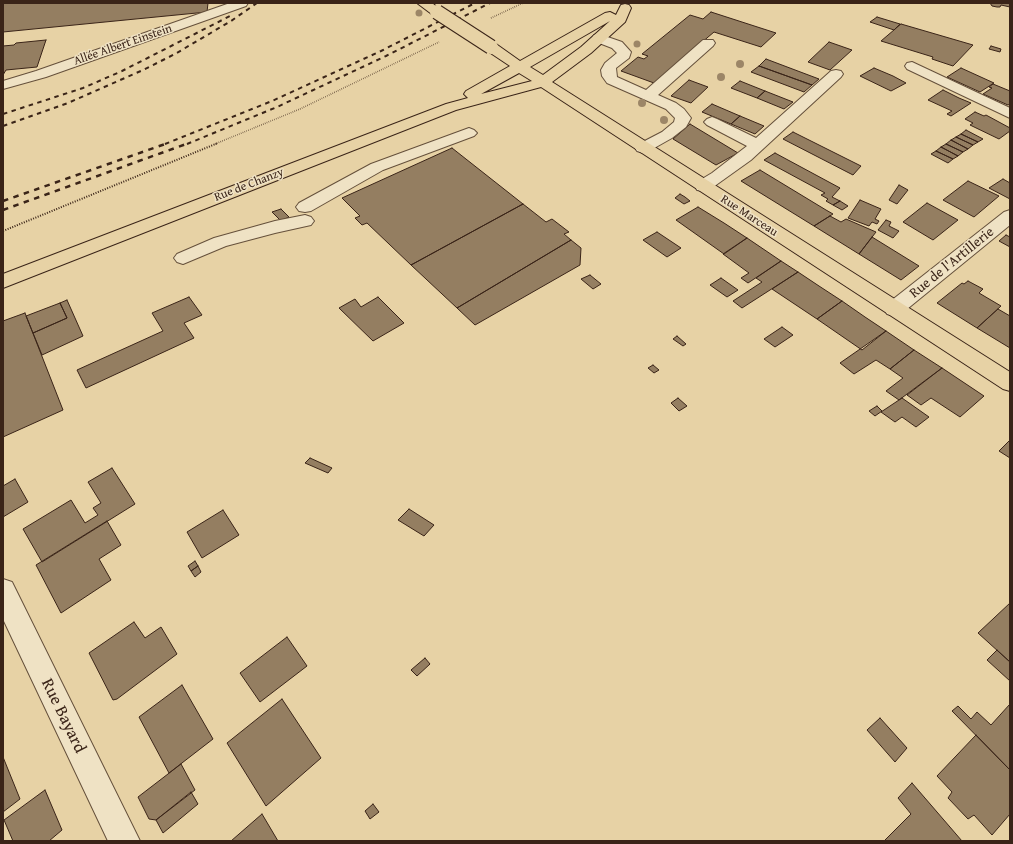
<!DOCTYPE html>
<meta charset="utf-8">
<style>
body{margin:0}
#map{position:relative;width:1013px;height:844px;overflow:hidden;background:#e7d2a5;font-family:"Gentium Book Plus",serif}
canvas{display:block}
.frame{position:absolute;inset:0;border:4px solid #3a2418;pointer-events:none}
</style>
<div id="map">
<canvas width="1013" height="844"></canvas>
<div class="frame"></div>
</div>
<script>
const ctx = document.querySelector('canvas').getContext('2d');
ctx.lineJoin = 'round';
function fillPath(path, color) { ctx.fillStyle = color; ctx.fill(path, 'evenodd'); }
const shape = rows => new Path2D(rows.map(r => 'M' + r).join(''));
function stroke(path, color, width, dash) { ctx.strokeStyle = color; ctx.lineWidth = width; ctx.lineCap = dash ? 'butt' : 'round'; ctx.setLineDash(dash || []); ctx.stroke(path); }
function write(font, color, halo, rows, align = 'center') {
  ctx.font = font + ' "Gentium Book Plus",serif'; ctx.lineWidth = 3; ctx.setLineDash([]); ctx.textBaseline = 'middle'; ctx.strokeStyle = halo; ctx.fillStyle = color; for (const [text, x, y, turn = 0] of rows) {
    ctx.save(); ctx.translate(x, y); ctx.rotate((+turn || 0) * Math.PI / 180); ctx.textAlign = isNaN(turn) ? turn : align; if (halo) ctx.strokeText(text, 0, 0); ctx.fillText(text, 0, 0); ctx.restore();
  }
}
const building = shape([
 [3,3,208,3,207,12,3,32,3,3],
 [990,3,1010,3,1010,7,1001,5,1000,7,997,7,992,6,990,3],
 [711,12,776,33,761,47,714,32,654,83,621,71,638,57,644,59,648,56,642,54,690,15,703,19,711,12],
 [877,17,900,24,894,30,870,22,877,17],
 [901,24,973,45,953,66,932,59,933,57,881,41,901,24],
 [46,40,37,67,6,70,3,75,3,46,14,45,16,43,46,40],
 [829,42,852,50,830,70,808,62,829,42],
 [991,46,1001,49,1000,52,989,49,991,46],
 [766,59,819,79,812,85,759,66,766,59],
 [759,66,812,85,804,92,751,72,759,66],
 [874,68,893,76,906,83,891,91,860,76,874,68],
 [961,68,994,83,980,92,947,77,961,68],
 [689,80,708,87,691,103,671,96,689,80],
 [740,81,765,91,757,98,731,88,740,81],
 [993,84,1010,91,1010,104,1008,105,983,94,992,88,989,87,993,84],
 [943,90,959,98,971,103,951,116,947,114,952,111,928,100,943,90],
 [765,91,793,102,784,109,757,98,765,91],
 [712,104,740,116,731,124,702,112,712,104],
 [975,112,984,116,986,115,1010,128,1010,131,999,139,970,125,973,123,965,119,975,112],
 [740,116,764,126,755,134,731,124,740,116],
 [690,124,738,153,716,165,673,139,690,124],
 [966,130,983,139,978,142,961,134,966,130],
 [793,132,861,166,853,175,783,139,793,132],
 [961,134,978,142,973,145,956,137,961,134],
 [956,137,973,145,968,149,951,140,956,137],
 [951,140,968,149,963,152,946,144,951,140],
 [946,144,963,152,958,156,941,147,946,144],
 [941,147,958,156,953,159,936,151,941,147],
 [452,148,523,204,411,265,367,223,362,225,355,218,360,216,342,198,452,148],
 [936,151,953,159,948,163,931,154,936,151],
 [775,153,840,188,832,197,840,201,833,205,826,201,828,199,821,195,825,193,764,160,775,153],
 [760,170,826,210,833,214,814,226,741,181,760,170],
 [1003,179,1010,183,1010,199,989,188,1003,179],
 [968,181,999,196,974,217,943,200,968,181],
 [899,185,908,190,897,204,889,200,899,185],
 [680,194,685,197,690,201,684,204,675,198,680,194],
 [860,200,881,209,875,219,879,221,877,224,872,222,869,226,848,218,860,200],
 [840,201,848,206,842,210,833,205,840,201],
 [927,203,958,220,933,240,903,222,927,203],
 [523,204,546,222,552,219,569,232,564,234,571,240,457,308,411,265,523,204],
 [698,207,724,223,747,238,724,254,676,220,698,207],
 [281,209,289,217,281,221,272,212,281,209],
 [830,216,841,222,846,219,876,232,859,254,814,226,830,216],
 [886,220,891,222,889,226,899,231,893,238,878,230,886,220],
 [657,232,681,248,667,257,643,240,657,232],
 [1006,235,1010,237,1010,247,999,241,1006,235],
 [872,237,919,266,901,280,859,254,872,237],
 [747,238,781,261,748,283,741,278,749,273,723,254,747,238],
 [571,240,581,248,580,265,475,325,457,308,571,240],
 [781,261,798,272,742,308,733,301,762,282,756,278,781,261],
 [798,272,819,286,842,301,817,319,772,289,798,272],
 [590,275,601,284,593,289,581,279,590,275],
 [721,278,738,290,727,297,710,285,721,278],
 [968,281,983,289,979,293,1001,306,977,328,937,303,962,283,964,284,968,281],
 [189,297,202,315,184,323,194,338,86,388,77,370,163,331,152,313,189,297],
 [378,297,404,323,373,341,339,308,355,299,361,307,378,297],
 [67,300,83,336,42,355,33,333,67,318,60,303,67,300],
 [842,301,865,317,886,331,862,350,817,319,842,301],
 [60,303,67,318,33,333,26,316,60,303],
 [998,309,1010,316,1010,348,977,328,998,309],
 [25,313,63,410,3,437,3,321,25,313],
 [782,327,793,335,775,347,764,339,782,327],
 [886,331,914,350,890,369,876,360,854,374,840,363,886,331],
 [677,336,686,344,683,346,673,339,677,336],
 [914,350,942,368,899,400,886,391,903,378,890,369,914,350],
 [653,365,659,370,654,373,648,368,653,365],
 [942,368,984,396,960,417,931,398,921,405,907,395,942,368],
 [678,398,687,406,679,411,671,403,678,398],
 [902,398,929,417,916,427,902,417,895,422,881,412,902,398],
 [877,406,882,411,875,416,869,411,877,406],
 [1010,440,1010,458,999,451,1010,440],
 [310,458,332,468,328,473,305,463,310,458],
 [112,468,135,504,42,562,23,529,71,500,85,523,98,515,93,508,101,503,88,482,112,468],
 [15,479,28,502,3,517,3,486,15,479],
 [409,509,434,525,424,536,398,520,409,509],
 [223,510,239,535,202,558,187,532,223,510],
 [107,521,121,545,99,559,111,580,61,613,36,565,107,521],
 [195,561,198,566,191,571,188,566,195,561],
 [198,566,201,572,195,577,191,571,198,566],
 [1010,603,1010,662,978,633,1010,603],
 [134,622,145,638,161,627,177,654,117,699,113,700,89,653,134,622],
 [287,637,307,666,260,702,240,673,287,637],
 [997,650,1010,662,1010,681,987,660,997,650],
 [425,658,430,664,417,676,411,670,425,658],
 [182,685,213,739,169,773,139,717,182,685],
 [282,699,321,758,266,806,227,743,282,699],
 [1010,704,1010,770,952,711,958,706,971,719,977,712,991,725,1010,704],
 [880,718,907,748,895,762,867,730,880,718],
 [976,735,1010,770,1010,814,992,835,974,815,968,819,948,798,952,792,937,776,976,735],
 [3,757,20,799,3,812,3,757],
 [181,764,195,790,156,820,149,819,138,797,181,764],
 [912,783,962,841,884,841,911,814,898,798,912,783],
 [45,790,62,830,49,841,13,841,4,820,45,790],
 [191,792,198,804,163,833,156,820,191,792],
 [373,804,379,812,370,819,365,811,373,804],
 [262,814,278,841,231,841,262,814]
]);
fillPath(building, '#947e61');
stroke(building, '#3a2418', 1);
const minor = shape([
 [230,3,248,3,246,6,46,77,3,89,3,81,36,71,230,3],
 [599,34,622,42,631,52,629,58,616,68,617,77,646,90,703,40,713,40,715,43,713,46,658,95,676,103,684,109,691,118,686,127,672,138,649,151,643,153,637,151,635,148,637,145,662,132,674,122,675,118,666,109,607,83,602,76,601,70,605,63,617,53,612,48,594,41,592,38,594,35,599,34],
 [912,62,1010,108,1010,118,907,69,905,66,907,63,912,62],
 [836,70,841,71,843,74,841,77,751,160,709,190,703,191,697,190,695,186,697,182,712,173,747,146,707,125,704,122,707,119,712,117,717,119,756,138,831,71,836,70],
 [469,128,474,130,477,133,474,136,383,170,311,211,305,212,299,211,296,207,299,203,371,164,469,128],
 [1010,210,1010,225,901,314,894,316,887,314,884,309,887,304,1004,212,1010,210],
 [305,215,311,217,314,221,311,225,275,233,226,246,183,264,177,262,174,258,177,254,214,238,275,221,305,215],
 [3,579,12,582,140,841,108,841,3,619,3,579]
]);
const major = shape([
 [417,3,432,3,443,12,441,15,433,15,417,3],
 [625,4,629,5,631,8,625,22,591,53,552,82,1010,372,1010,391,1003,389,541,87,456,110,3,288,3,274,446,104,468,98,464,94,466,91,510,66,486,50,484,47,486,44,496,44,520,61,605,13,610,12,616,15,621,5,625,4],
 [610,21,581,47,543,75,530,67,610,21],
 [519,73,532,81,481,94,519,73]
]);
stroke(minor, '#65503b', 2);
stroke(major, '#3a2418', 2);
stroke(shape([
 [491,18,523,3],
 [215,144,300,109,439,42]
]), '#3a2418', 1.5, [0.5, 1.5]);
stroke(shape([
 [3,231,218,143]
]), '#3a2418', 2, [1, 1.5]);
fillPath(minor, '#efe2c4');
fillPath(major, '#e7d2a5');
stroke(shape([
 [3,114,83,88,122,71,232,15],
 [3,126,68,103,143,70,175,54,231,21,257,3],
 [165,144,272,101,381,51,475,3],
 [187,144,277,107,386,56,490,3]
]), '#3a2418', 2, [4.5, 4.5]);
stroke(shape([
 [3,201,168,143],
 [3,210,189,143]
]), '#3a2418', 2.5, [5.5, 5.5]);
const majorBridge = shape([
 [437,12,491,47]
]);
stroke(majorBridge, '#3a2418', 16, []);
stroke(majorBridge, '#e7d2a5', 14);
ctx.fillStyle = '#9c8667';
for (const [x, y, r] of [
 [419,13,3.5],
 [637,44,3.5],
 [740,64,4],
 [721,77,4],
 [642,103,4],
 [664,120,4]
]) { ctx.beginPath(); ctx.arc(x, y, r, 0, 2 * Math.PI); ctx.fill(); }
write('12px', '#3a2418', '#efe2c4', [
 ["Allée Albert Einstein",123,45,-19],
 ["Rue de Chanzy",249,185,-21],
 ["Rue Marceau",749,216,33]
]);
write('14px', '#3a2418', '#efe2c4', [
 ["Rue de l'Artillerie",952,263,-39]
]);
write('17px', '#3a2418', '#efe2c4', [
 ["Rue Bayard",63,716,64]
]);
</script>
